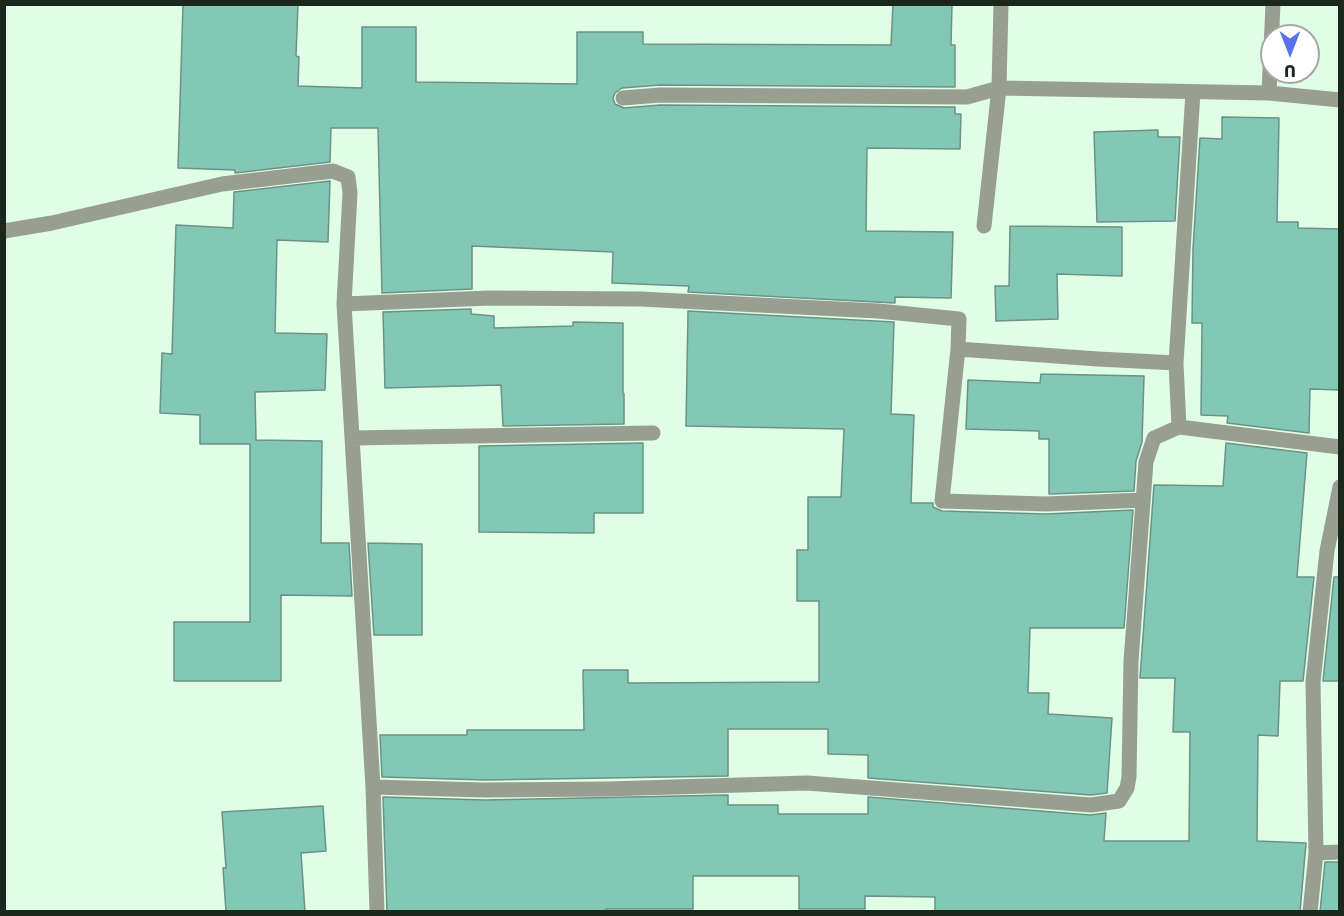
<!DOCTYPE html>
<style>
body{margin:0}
#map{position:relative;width:1344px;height:916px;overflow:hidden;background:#dffee5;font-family:Rubik,sans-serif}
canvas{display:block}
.frame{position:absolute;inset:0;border:6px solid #1b261d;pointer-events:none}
.north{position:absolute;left:1260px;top:24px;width:60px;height:60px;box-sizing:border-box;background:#fff;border:2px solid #a4a8a5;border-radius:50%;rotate:180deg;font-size:16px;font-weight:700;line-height:24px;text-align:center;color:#1b261d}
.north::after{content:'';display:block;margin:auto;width:21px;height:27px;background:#5872e8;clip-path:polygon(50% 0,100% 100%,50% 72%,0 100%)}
</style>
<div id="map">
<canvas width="1344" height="916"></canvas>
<div class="frame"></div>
<div class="north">U</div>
</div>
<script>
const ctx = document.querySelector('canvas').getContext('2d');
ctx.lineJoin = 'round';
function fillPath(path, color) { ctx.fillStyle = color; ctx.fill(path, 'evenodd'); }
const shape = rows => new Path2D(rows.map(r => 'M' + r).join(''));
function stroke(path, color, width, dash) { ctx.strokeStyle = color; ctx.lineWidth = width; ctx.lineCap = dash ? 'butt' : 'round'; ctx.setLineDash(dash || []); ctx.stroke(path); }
const building = shape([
 [183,4,298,4,296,56,299,57,298,86,362,88,362,27,416,27,416,82,577,84,577,32,643,32,643,44,891,45,893,4,952,4,951,45,955,45,955,87,660,85,622,88,615,93,613,98,615,104,624,108,660,105,955,107,955,114,961,114,960,149,867,148,866,231,953,232,951,298,895,297,895,303,688,292,689,286,612,283,613,252,472,246,472,289,382,293,378,128,331,128,330,162,235,173,235,170,178,168,183,4],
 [1222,117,1279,118,1277,222,1298,222,1298,228,1340,229,1340,390,1310,389,1309,433,1227,423,1228,416,1201,415,1202,323,1192,323,1193,249,1200,138,1222,139,1222,117],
 [1158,130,1158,137,1180,137,1175,221,1097,222,1094,132,1158,130],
 [330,181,328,242,277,240,275,333,327,334,325,390,255,392,256,440,322,441,321,543,349,543,352,596,281,595,281,681,174,681,174,622,250,622,250,444,200,444,200,415,160,413,162,353,172,354,176,225,233,228,234,192,330,181],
 [1010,226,1122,227,1122,276,1057,274,1058,319,996,321,995,286,1009,286,1010,226],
 [471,309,471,314,494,316,494,328,573,326,573,322,623,323,623,394,624,394,624,424,503,426,501,385,385,388,383,312,471,309],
 [688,311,894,322,891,414,914,415,911,503,933,503,933,507,942,511,1046,514,1133,510,1124,628,1030,628,1028,693,1049,693,1048,714,1112,718,1107,793,1091,795,868,778,868,755,828,754,828,729,728,729,728,776,485,780,382,777,380,735,467,735,467,730,584,730,583,670,628,670,628,683,819,682,819,601,797,601,797,550,808,550,808,497,841,497,844,429,686,426,688,311],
 [1041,374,1144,376,1142,442,1136,461,1134,491,1049,494,1049,439,1039,439,1039,431,966,429,968,380,1040,383,1041,374],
 [643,443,643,513,594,513,594,533,479,532,479,446,643,443],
 [1226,443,1307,453,1297,577,1314,577,1303,681,1280,681,1278,736,1258,735,1257,841,1306,843,1300,912,935,912,935,897,865,896,865,909,799,909,799,876,693,876,693,909,606,909,606,912,387,912,383,797,485,800,728,795,728,805,778,805,778,814,868,814,868,797,1090,815,1106,813,1104,841,1189,841,1190,732,1173,732,1175,678,1140,678,1154,485,1223,486,1226,443],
 [368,543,422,544,422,635,374,635,368,543],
 [1334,577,1340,577,1340,681,1323,681,1334,577],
 [323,806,326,851,301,853,305,912,226,912,223,868,226,868,222,812,323,806],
 [1325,862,1340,862,1340,912,1320,912,1325,862]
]);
fillPath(building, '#83c8b5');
stroke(building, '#6b9287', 1.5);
stroke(shape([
 [1001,4,999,88,1269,93,1340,100],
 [1269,93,1273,4],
 [623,98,660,95,967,97,999,88,984,226],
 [4,231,52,223,222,184,333,171,348,177,350,193,344,304,373,787,377,912],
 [344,304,490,298,640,299,878,311,959,319,958,349,942,501,1046,504,1143,500],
 [958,349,1098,359,1176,363],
 [1179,427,1176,363,1193,92],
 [352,438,653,433],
 [373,787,485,790,607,789,807,783,1091,805,1119,801,1127,788,1129,777,1131,661,1146,462,1154,438,1179,427,1340,447],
 [1316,853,1340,852],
 [1310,912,1316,853,1313,682,1327,551,1340,487]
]), '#989e91', 15);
</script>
